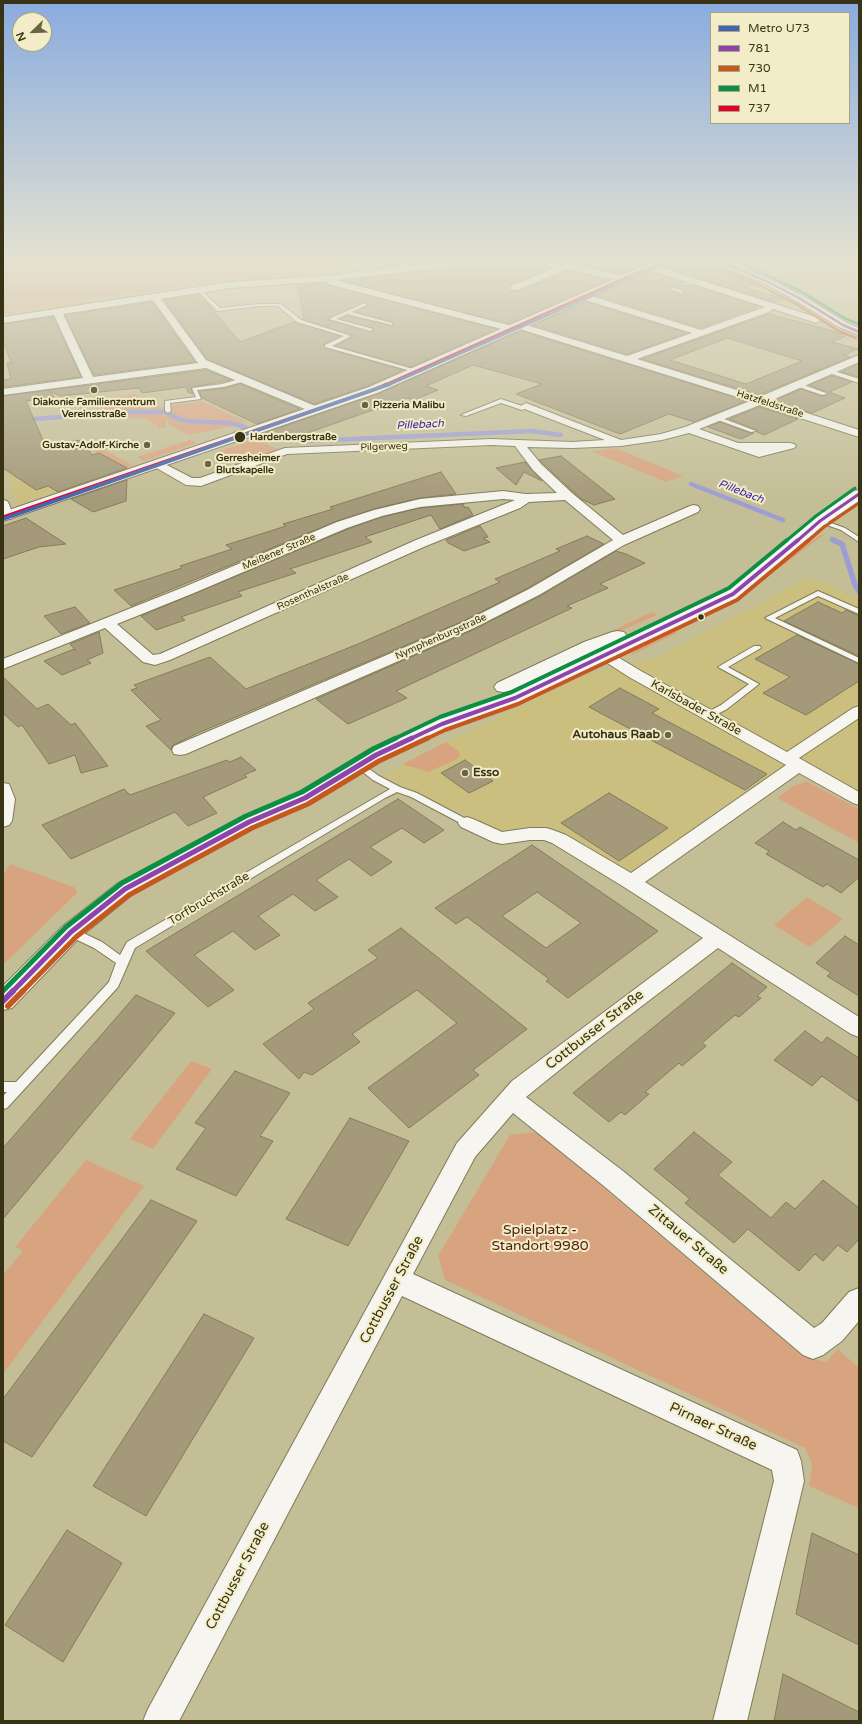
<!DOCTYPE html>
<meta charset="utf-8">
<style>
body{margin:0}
#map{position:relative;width:862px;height:1724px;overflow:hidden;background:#c4be96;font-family:"Varela Round",sans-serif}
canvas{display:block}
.frame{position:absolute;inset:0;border:4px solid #383314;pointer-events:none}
.legend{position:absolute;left:710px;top:12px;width:140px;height:112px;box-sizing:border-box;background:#f2edc8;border:1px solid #a8a380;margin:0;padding:5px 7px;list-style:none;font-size:12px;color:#383314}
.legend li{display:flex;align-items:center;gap:8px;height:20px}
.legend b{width:20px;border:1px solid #a8a380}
.north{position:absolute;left:12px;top:12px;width:40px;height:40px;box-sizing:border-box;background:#f2edc8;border:1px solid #a8a380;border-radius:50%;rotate:247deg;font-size:11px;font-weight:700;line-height:16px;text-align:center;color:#383314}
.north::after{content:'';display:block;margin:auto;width:14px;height:18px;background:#696442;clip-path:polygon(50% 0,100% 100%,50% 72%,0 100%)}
</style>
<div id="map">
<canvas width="862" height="1724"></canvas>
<div class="frame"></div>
<ul class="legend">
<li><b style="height:5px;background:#4465ad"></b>Metro U73</li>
<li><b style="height:5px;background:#8e44ad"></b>781</li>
<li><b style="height:5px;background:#c4581e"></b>730</li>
<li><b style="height:5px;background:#0b8f45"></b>M1</li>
<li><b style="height:5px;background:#e4002b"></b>737</li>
</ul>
<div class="north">N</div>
</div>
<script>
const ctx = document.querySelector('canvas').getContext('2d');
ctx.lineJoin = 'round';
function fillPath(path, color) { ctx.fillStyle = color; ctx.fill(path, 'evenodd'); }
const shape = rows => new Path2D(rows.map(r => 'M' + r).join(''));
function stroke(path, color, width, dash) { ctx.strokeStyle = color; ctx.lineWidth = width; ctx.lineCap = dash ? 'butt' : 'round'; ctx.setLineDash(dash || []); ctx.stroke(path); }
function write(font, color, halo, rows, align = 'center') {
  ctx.font = font + ' "Varela Round",sans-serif'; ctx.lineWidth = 4; ctx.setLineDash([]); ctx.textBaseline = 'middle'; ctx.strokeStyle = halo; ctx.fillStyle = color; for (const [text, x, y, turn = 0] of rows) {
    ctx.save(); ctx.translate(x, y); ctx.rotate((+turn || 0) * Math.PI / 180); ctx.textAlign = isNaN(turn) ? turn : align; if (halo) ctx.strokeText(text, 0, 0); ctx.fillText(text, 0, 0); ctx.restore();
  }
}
fillPath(shape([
 [93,452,122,469,17,504,7,472],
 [809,577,859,599,859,791,799,758,716,811,629,877,565,833,548,827,521,828,501,833,383,776,447,742,590,673,658,657]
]), '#cabf7f');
fillPath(shape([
 [3,262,429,262,317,274,269,277,269,279,197,287,195,285,94,300,96,302,57,308,54,306,3,315],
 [136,394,145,409,201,401,247,422,239,424,234,422,208,419,188,420,165,412,140,413,126,410,101,413,101,412,104,410,99,399],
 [125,413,133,414,159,414,173,417,182,420,208,421,234,426,189,435,169,425,168,420,165,419,166,427,159,429,156,428,159,426,143,418,104,418,102,415],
 [256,439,279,450,238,465,215,453],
 [190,440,197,443,144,461,137,457],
 [84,443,94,445,133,465,125,468,80,444],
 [616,448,683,476,666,482,591,451],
 [825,534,743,595,739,595,820,535],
 [652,612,657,615,618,632,588,642],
 [672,630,677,633,630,656,640,645],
 [446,742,459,752,460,755,457,759,428,772,403,764],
 [806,781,859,809,859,843,777,798,792,787],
 [10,864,76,888,77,893,3,965,3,875],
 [807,897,843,919,810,947,774,925],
 [191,1061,212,1069,153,1149,130,1139],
 [537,1132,803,1356,826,1362,838,1349,859,1368,859,1508,809,1486,812,1464,805,1448,445,1280,438,1256,510,1135],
 [86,1160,144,1186,3,1374,3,1275,23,1251,15,1247]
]), '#d8a480');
stroke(shape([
 [34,419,124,412,164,412,179,419,188,421,231,423,245,427],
 [285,436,307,441,532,431,561,435],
 [691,484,783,520],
 [832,539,835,541]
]), '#9c9dd2', 4.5);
stroke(shape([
 [833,540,842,544,855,585,859,591]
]), '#9c9dd2', 5.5);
const building = shape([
 [504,262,541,262,543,265,553,267,510,285,509,289,511,292,518,291,568,271,609,280,509,324,343,281,504,262],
 [562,262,649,262,622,274,562,262],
 [667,262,693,262,751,279,759,283,744,287,784,299,774,302,661,266,667,262],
 [650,271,683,282,682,284,684,286,691,285,759,306,701,328,598,296,650,271],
 [673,286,684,290,684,292,680,294,669,290,669,288,673,286],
 [326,283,328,285,496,329,411,367,336,346,352,337,352,335,302,319,304,318,297,285,326,283],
 [365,302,368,304,368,306,356,312,392,322,393,326,347,316,340,319,373,328,374,330,371,332,328,320,328,318,365,302],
 [199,294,240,342,294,322,340,336,324,344,325,348,403,370,368,386,314,404,207,359,164,300,199,294],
 [152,302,195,362,94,375,65,315,152,302],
 [586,302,687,333,627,354,533,325,586,302],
 [769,314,848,335,832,342,858,349,844,355,850,357,759,395,642,359,769,314],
 [727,338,802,361,746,384,670,360,727,338],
 [53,317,81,377,3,387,3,380,11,379,7,363,11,363,3,340,3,324,53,317],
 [521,331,746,401,694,422,669,414,620,434,516,394,542,384,473,365,426,386,438,390,414,400,407,398,282,442,264,433,377,394,521,331],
 [859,364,859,377,841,372,859,364],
 [206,370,231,380,192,387,191,389,193,394,188,392,186,387,142,393,139,388,60,396,50,391,54,397,26,401,45,445,82,440,92,455,99,453,127,468,58,492,48,486,36,490,3,468,3,396,206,370],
 [832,376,852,382,829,392,845,398,812,413,774,401,801,389,822,396,827,395,828,394,826,392,809,385,832,376],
 [240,384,300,409,257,424,202,398,199,391,224,388,240,384],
 [760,407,798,419,764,435,757,432,757,430,729,419,760,407],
 [720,422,750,433,754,433,741,439,708,427,720,422],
 [561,456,615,499,594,505,581,499,539,460,561,456],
 [525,462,542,481,524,472,516,485,496,468,525,462],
 [441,472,456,494,420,498,374,509,337,521,131,606,114,590,182,568,180,566,232,549,226,545,286,526,283,524,333,509,330,507,441,472],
 [127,480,126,501,93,512,71,499,127,480],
 [463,504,465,508,468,507,473,515,440,529,431,515,365,537,372,542,290,569,296,573,238,592,242,596,181,617,185,620,156,630,141,616,348,529,382,517,420,508,463,504],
 [26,518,66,544,39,547,3,559,3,526,26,518],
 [480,526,488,537,483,538,490,542,464,551,448,543,446,540,480,526],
 [587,536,604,544,528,588,463,621,198,733,173,745,171,750,146,726,161,720,131,690,137,688,134,685,210,657,246,689,358,644,500,582,495,579,560,551,556,549,587,536],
 [616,551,626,554,645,563,600,584,608,588,567,606,572,608,396,691,407,698,348,724,316,699,475,629,540,596,616,551],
 [818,602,842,613,846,610,859,616,859,656,784,621,818,602],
 [75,607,90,623,61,634,44,616,75,607],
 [99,632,103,653,87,660,91,663,62,675,44,661,74,649,76,651,70,644,99,632],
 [797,635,859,664,859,681,806,715,763,693,790,677,755,659,797,635],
 [3,677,37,709,48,704,71,725,75,723,108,766,81,773,75,755,49,764,22,725,18,727,3,713,3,677],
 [620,688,659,709,652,713,767,774,745,790,589,707,620,688],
 [241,757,256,770,244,775,247,777,203,797,217,813,188,826,175,812,71,859,42,825,124,789,130,795,227,760,230,762,241,757],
 [465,760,493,781,469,793,441,773,465,760],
 [609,793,668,828,619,861,561,823,609,793],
 [398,799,444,830,424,843,402,828,370,847,392,862,371,876,349,859,316,880,338,897,315,911,293,894,258,916,280,935,255,950,233,931,194,955,234,990,208,1007,146,951,398,799],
 [783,822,796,830,800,827,859,860,859,877,841,893,827,884,823,887,766,854,769,851,755,843,783,822],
 [532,845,658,931,568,998,546,981,549,979,467,917,456,924,435,908,532,845],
 [537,892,581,923,546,948,502,916,537,892],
 [401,928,527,1029,473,1070,479,1075,409,1128,368,1088,457,1023,417,990,352,1034,360,1042,312,1075,304,1072,299,1079,263,1044,314,1009,308,1003,378,958,368,950,401,928],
 [845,936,859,945,859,996,827,976,831,973,816,963,845,936],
 [732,963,767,987,757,996,761,998,739,1017,735,1015,702,1043,706,1046,682,1066,679,1063,645,1092,649,1094,625,1115,621,1112,609,1122,573,1093,732,963],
 [136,995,175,1013,3,1219,3,1148,136,995],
 [805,1031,822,1043,827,1037,859,1058,859,1102,822,1076,812,1086,774,1060,805,1031],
 [235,1071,290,1093,260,1136,273,1141,236,1196,176,1169,206,1128,195,1123,235,1071],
 [350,1118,409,1141,348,1246,286,1219,350,1118],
 [694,1132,732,1162,718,1175,771,1218,786,1202,795,1209,823,1180,859,1208,859,1239,847,1252,838,1245,823,1261,815,1254,799,1271,748,1229,734,1243,685,1203,690,1199,654,1169,694,1132],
 [151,1200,197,1221,32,1457,3,1441,3,1399,151,1200],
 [204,1314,254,1338,146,1516,93,1486,204,1314],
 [67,1530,122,1563,63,1662,5,1625,67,1530],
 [812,1533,859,1555,859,1645,796,1614,812,1533],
 [783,1674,859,1712,859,1721,774,1721,783,1674]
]);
fillPath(building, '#a49979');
stroke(building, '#857b5a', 1);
const lane = shape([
 [694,280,696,282,685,285,683,284,694,280],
 [672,287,683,291,683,292,681,293,670,289,672,287],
 [199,288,220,308,260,304,281,304,301,320,351,336,332,346,420,371,415,372,325,347,325,345,344,336,297,322,278,306,260,306,217,311,197,290,199,288],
 [365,303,367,305,351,312,392,323,392,325,347,314,336,319,373,329,371,331,329,319,365,303],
 [828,369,859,379,859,383,826,372,825,371,828,369],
 [243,378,246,380,245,381,224,387,197,390,201,399,170,403,171,411,168,413,165,411,165,401,196,397,192,388,222,384,243,378],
 [798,383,826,393,827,394,822,395,796,386,796,384,798,383],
 [501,399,522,406,526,404,529,406,522,410,501,403,466,416,461,415,501,399],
 [715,417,719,417,756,431,751,432,715,419,715,417],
 [820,519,845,528,859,537,859,542,841,530,818,522,818,520,820,519],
 [818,591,859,609,859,614,818,596,775,618,859,658,859,663,765,618,818,591],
 [754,646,760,646,761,648,728,667,759,684,727,709,712,717,706,717,705,715,706,713,721,705,749,684,718,667,754,646],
 [358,761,379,776,400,787,417,793,470,821,472,823,467,826,464,825,411,797,397,792,385,798,135,948,118,987,7,1108,3,1109,3,1096,7,1092,3,1092,3,1082,16,1082,109,982,116,963,94,948,67,935,66,932,67,929,75,929,102,942,120,955,127,942,390,789,373,780,355,766,353,764,355,762,358,761]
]);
const street = shape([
 [446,262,464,262,460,264,437,268,335,280,516,327,517,324,523,324,627,356,692,333,582,299,581,297,582,295,588,295,701,330,765,307,647,269,646,267,650,265,653,265,819,318,821,320,816,323,773,309,769,312,637,359,759,397,859,355,859,362,770,401,859,430,859,437,760,405,699,429,738,443,790,443,794,444,796,446,794,448,759,457,689,433,662,440,621,446,572,448,527,447,541,464,572,493,623,535,690,506,694,505,698,506,700,509,698,512,624,545,539,595,474,628,186,754,180,755,174,754,172,750,174,746,464,622,529,589,613,540,565,500,529,502,520,508,426,546,170,660,155,665,143,662,105,628,3,669,3,659,184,587,337,522,374,510,420,499,503,491,526,494,557,493,533,470,515,446,491,445,287,454,201,486,186,485,153,466,151,464,153,462,161,462,192,478,200,478,285,448,491,439,572,442,605,440,522,408,521,406,526,403,621,440,661,434,685,427,750,401,517,328,516,331,513,332,328,284,327,281,230,288,161,299,206,360,320,408,321,410,320,412,312,412,206,368,3,395,3,389,83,378,54,315,3,323,3,317,230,282,325,276,446,262],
 [153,300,198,363,93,377,63,314,153,300],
 [503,499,515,500,416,540,160,654,153,655,117,624,194,593,347,528,382,516,420,507,503,499],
 [542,262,568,264,628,277,629,279,625,282,568,269,517,290,511,290,510,288,511,286,558,267,543,264,542,262],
 [3,500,7,501,9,504,13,516,11,519,3,519,3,500],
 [606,651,611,653,641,671,787,752,853,708,859,706,859,718,799,758,859,792,859,805,853,803,799,773,645,882,859,1017,859,1037,851,1034,718,948,588,1047,526,1097,623,1171,814,1328,822,1323,849,1292,859,1288,859,1321,842,1341,823,1355,813,1359,803,1355,605,1187,513,1113,475,1157,413,1274,797,1450,801,1461,804,1481,747,1721,713,1721,774,1481,772,1470,402,1296,179,1721,143,1721,148,1709,457,1143,512,1081,703,938,624,887,552,843,544,840,530,840,502,844,493,842,461,827,458,823,461,819,467,817,473,819,502,832,530,828,546,828,553,830,566,835,631,873,786,765,629,677,601,659,598,656,601,653,606,651],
 [3,783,9,784,15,799,12,821,9,825,3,827,3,783]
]);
const secondary = shape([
 [653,262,666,262,589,299,377,393,3,521,3,512,369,387,653,262],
 [716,262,729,262,767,278,803,296,847,323,859,328,859,335,839,327,795,300,761,282,718,264,716,262],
 [859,490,859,501,825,524,739,597,522,702,449,728,383,759,312,803,256,827,133,894,79,938,12,1008,3,1010,3,986,63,926,117,884,242,817,298,793,369,751,435,720,508,694,621,641,596,650,509,691,503,692,497,691,494,687,497,683,584,642,612,632,618,631,624,632,627,636,624,639,727,591,815,518,854,491,859,490]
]);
stroke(lane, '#807b5a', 2);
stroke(street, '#807b5a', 2);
stroke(secondary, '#807b5a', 2);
fillPath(lane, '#f6f5ef');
fillPath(street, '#f6f5ef');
fillPath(secondary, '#f6f5ef');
stroke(shape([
 [721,262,764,280,799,298,843,325,859,332]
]), '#8e44ad', 2.5);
stroke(shape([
 [797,541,820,521,859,494]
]), '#8e44ad', 3);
stroke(shape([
 [410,739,442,724,515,698,733,594,798,540]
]), '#8e44ad', 4);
stroke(shape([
 [12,992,71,932,125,889,249,822,305,798,376,755,412,738]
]), '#8e44ad', 5);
stroke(shape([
 [3,1001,13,991]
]), '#8e44ad', 6);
stroke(shape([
 [718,268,761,286,796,304,839,331,856,338]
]), '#c4581e', 2.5);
stroke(shape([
 [808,541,824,527,859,503]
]), '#c4581e', 3);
stroke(shape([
 [426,739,445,730,518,704,737,600,809,540]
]), '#c4581e', 4);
stroke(shape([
 [22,992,76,937,129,895,252,828,308,804,379,761,428,738]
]), '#c4581e', 5);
stroke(shape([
 [8,1006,23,991]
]), '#c4581e', 6);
stroke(shape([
 [739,262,802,292,846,319,859,324]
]), '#0b8f45', 2.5);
stroke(shape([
 [786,541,816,516,855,488]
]), '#0b8f45', 3);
stroke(shape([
 [394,739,440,717,512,692,729,588,787,540]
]), '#0b8f45', 4);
stroke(shape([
 [3,991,66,927,122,883,246,816,302,792,373,749,396,738]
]), '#0b8f45', 5);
stroke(shape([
 [385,385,641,271,675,262]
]), '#e4002b', 2.5);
stroke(shape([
 [3,517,373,390,387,384]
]), '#e4002b', 3);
stroke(shape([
 [388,385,587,298,664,262]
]), '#4465ad', 3);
stroke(shape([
 [3,519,390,384]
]), '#4465ad', 3.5);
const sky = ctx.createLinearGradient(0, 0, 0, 503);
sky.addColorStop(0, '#89abdf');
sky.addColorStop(0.52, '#e4e2d0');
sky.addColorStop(1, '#e4e2d000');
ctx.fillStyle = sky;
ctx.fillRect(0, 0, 862, 503);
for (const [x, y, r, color] of [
 [94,390,4,"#696442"],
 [365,405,4,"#696442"],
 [240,437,6,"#383314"],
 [147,445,4,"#696442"],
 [208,464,4,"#696442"],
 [701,617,3.5,"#383314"],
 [668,735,4,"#696442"],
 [465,773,4,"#696442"]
]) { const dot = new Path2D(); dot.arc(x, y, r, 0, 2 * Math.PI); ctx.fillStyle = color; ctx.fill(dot); stroke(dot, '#f2edc8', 1.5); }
write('bold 10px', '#383314', '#f2edc8', [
 ["Diakonie Familienzentrum",94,402,"center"],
 ["Vereinsstraße",94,414,"center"],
 ["Pizzeria Malibu",373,405],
 ["Gustav-Adolf-Kirche",139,445,"right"],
 ["Gerresheimer",216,458],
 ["Blutskapelle",216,470]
], 'left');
write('10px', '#383314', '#f2edc8', [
 ["Hatzfeldstraße",770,404,18],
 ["Pilgerweg",384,447,-2],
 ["Meißener Straße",279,552,-23],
 ["Rosenthalstraße",313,592,-24],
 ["Nymphenburgstraße",441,637,-24]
]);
write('bold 10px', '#383314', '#f2edc8', [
 ["Hardenbergstraße",250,437]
], 'left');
write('italic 11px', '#3718a3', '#f2edc8', [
 ["Pillebach",420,425,-3],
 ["Pillebach",741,492,21]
]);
write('12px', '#383314', '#f2edc8', [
 ["Karlsbader Straße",696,708,29],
 ["Torfbruchstraße",209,899,-31]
]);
write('bold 12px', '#383314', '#f2edc8', [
 ["Autohaus Raab",660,735],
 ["Esso",473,773,"left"]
], 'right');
write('14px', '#383314', '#f2edc8', [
 ["Cottbusser Straße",595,1030,-38],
 ["Zittauer Straße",688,1240,40],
 ["Cottbusser Straße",392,1290,-62],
 ["Pirnaer Straße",713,1427,25],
 ["Cottbusser Straße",238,1576,-62]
]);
write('14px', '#51200d', '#f2edc8', [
 ["Spielplatz -",540,1230],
 ["Standort 9980",540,1246]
]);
</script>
